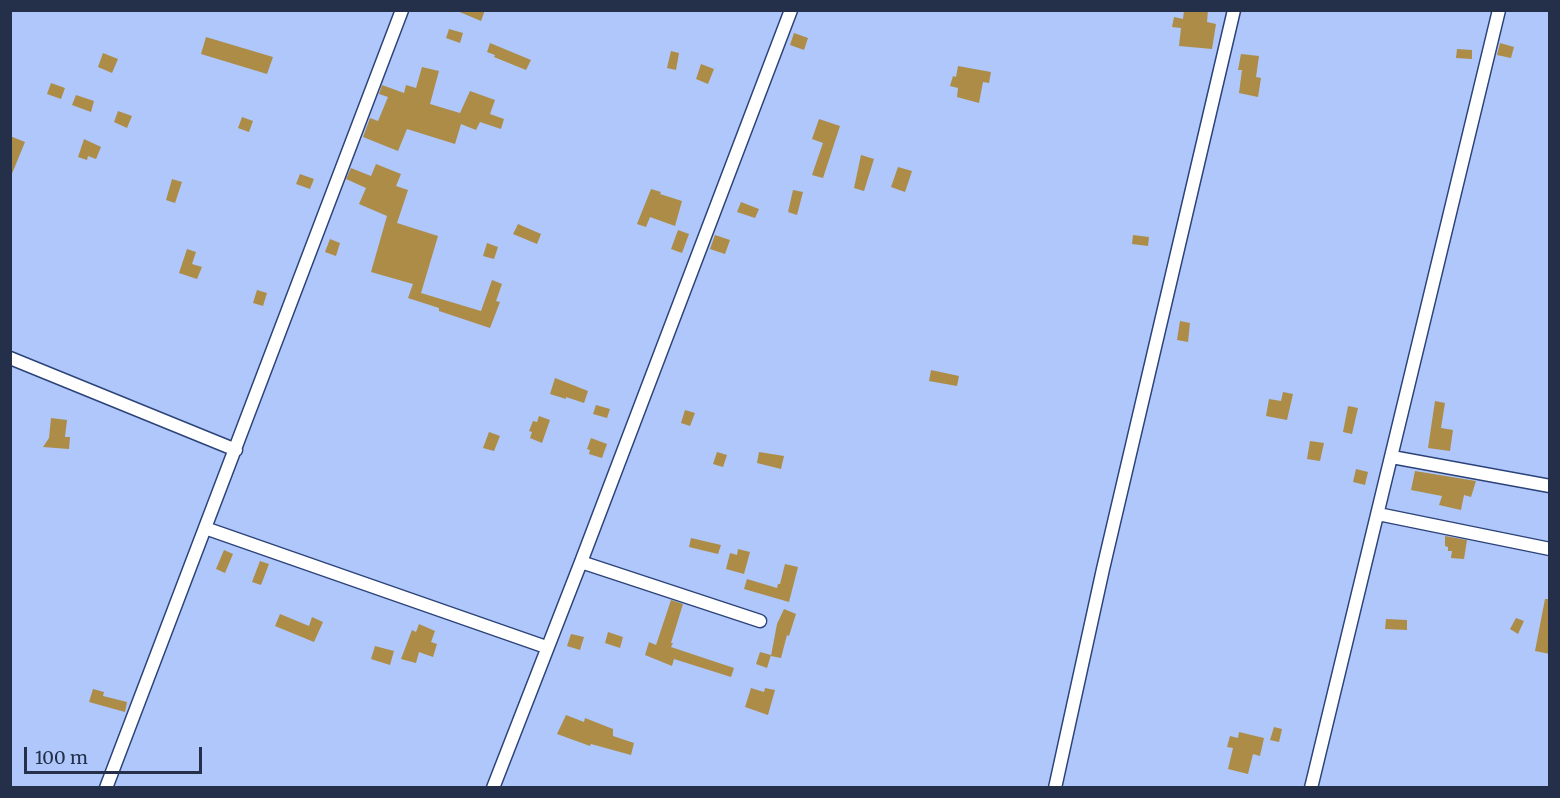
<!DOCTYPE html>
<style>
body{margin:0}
#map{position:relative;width:1560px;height:798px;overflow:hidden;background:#afc7fb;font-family:Merriweather,serif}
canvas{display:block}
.frame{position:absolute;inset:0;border:12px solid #242f49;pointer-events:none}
.scale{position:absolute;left:24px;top:747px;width:178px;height:27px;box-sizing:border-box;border:3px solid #242f49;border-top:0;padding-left:8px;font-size:18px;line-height:21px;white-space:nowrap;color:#242f49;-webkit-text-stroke:4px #afc7fb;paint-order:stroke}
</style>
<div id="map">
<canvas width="1560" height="798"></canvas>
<div class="frame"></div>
<div class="scale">100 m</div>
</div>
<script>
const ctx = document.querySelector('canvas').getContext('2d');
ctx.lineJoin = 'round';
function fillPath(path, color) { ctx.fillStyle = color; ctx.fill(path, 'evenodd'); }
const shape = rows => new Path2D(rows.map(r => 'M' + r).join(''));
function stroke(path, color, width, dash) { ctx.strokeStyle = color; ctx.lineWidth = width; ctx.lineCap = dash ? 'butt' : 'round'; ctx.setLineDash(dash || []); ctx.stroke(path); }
fillPath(shape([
 [455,10,485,10,481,21],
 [1184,10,1208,10,1207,22,1216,24,1212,49,1179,46,1181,28,1172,27,1174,17,1183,19],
 [449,29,463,33,460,43,446,38],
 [794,33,808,38,804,50,790,45],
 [206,37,273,57,267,74,201,54],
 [490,43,531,60,526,70,494,57,495,55,487,52],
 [1500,43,1514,47,1511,58,1497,55],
 [1457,49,1472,50,1472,59,1456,58],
 [671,51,679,53,676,70,667,68],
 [103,53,118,59,112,73,98,67],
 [1241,54,1259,56,1256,77,1261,78,1258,97,1239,93,1242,70,1238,70],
 [701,64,714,69,708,84,696,79],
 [958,66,991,72,989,83,983,82,979,103,957,97,958,88,950,86,953,76,956,77],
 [422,67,439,71,430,104,460,113,470,91,495,100,490,114,504,119,501,129,480,122,476,130,461,124,455,144,407,129,398,151,363,137,370,118,378,121,388,97,379,94,382,85,404,93,406,85,416,88],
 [51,83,65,88,61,99,47,94],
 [76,95,94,101,91,112,72,105],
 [118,111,132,116,127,128,114,122],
 [242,117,253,121,249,132,238,128],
 [819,119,840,126,823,178,812,175,823,143,812,139],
 [10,136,25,142,11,176,10,176],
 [84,139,101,147,96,159,88,156,87,160,78,157],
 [861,155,874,159,864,191,854,188],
 [376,164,401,174,396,186,408,190,397,223,438,236,421,293,481,311,492,280,502,284,496,301,500,302,490,328,439,311,439,308,408,298,413,284,371,272,387,216,359,204,366,188,346,179,351,168,371,176],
 [898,167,912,171,905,192,891,187],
 [300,174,314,179,310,189,296,184],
 [172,179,182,182,175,203,166,200],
 [651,189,661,192,660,194,682,201,675,226,650,217,646,227,637,224],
 [793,190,803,192,797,215,788,212],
 [741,202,759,209,755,218,737,212],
 [518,224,541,234,537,244,513,234],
 [678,230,689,234,682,253,671,249],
 [715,235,730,240,725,254,710,249],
 [1133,235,1149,237,1148,246,1132,244],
 [330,239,340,243,336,256,325,252],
 [487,243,498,247,494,259,483,256],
 [187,249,196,252,192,264,202,267,197,279,179,273],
 [257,290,267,293,263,306,253,303],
 [1180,321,1190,323,1188,342,1177,340],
 [931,370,959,376,957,386,929,381],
 [555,378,588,391,584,403,566,397,566,399,550,394],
 [1283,392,1293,394,1287,420,1266,416,1269,399,1281,401],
 [1435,401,1445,403,1441,428,1453,430,1450,451,1428,448],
 [596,405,610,409,607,418,593,414],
 [1348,406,1358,408,1352,434,1343,432],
 [685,410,695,413,690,426,681,423],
 [539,416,550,420,542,443,530,438,532,432,529,431,533,421,537,422],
 [51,418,67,420,65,437,70,437,69,449,43,447,49,438],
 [489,432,500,436,494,451,483,448],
 [591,438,607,444,602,458,589,454,590,450,587,449],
 [1310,441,1324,443,1320,461,1307,459],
 [717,452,727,455,723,467,713,464],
 [759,452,784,456,781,469,757,463],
 [1356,469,1368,472,1365,485,1353,482],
 [1415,471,1476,481,1471,497,1464,495,1461,510,1439,505,1442,496,1411,490],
 [1445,536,1467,540,1464,559,1451,558,1452,551,1448,551,1448,547,1445,546],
 [691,538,721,545,718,554,689,547],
 [738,549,750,552,744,574,726,569,730,553,737,555],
 [224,550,233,554,225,573,216,569],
 [260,561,269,564,261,585,252,582],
 [785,564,798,567,789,602,744,589,747,579,777,588,778,584,780,584],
 [1545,599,1550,599,1550,654,1535,651],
 [671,600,683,604,671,643,673,643,671,647,734,668,731,677,674,659,672,666,645,655,649,642,656,645],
 [784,609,796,614,789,636,787,635,781,658,771,656,777,624],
 [280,614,309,626,312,617,323,622,314,642,275,626],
 [1516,618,1524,621,1518,634,1510,629],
 [1386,619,1407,620,1407,630,1385,629],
 [419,624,435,631,431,642,437,644,433,657,419,652,416,663,401,659,412,630,416,632],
 [608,632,623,637,620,648,605,643],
 [571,634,584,637,580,650,567,646],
 [375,646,394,651,390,665,371,659],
 [760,652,771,655,767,668,756,664],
 [751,688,764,692,765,688,775,690,768,715,745,707],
 [93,689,104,692,103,696,127,702,125,712,89,702],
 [566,715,584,722,585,718,613,729,613,736,634,743,631,755,591,744,590,746,557,734],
 [1274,727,1282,729,1279,742,1270,740],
 [1239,732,1264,738,1260,756,1253,754,1248,774,1228,769,1233,748,1227,747,1230,736,1238,738]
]), '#ac8c46');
const minor = shape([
 [10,358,236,450],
 [1392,457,1550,486],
 [1378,514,1550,549],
 [205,528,546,647],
 [581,562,760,621],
 [106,788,402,10],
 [493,788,581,562,791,10],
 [1055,788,1103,569,1234,10],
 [1311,788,1499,10]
]);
stroke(minor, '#2c4379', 15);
stroke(minor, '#fff', 12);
</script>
